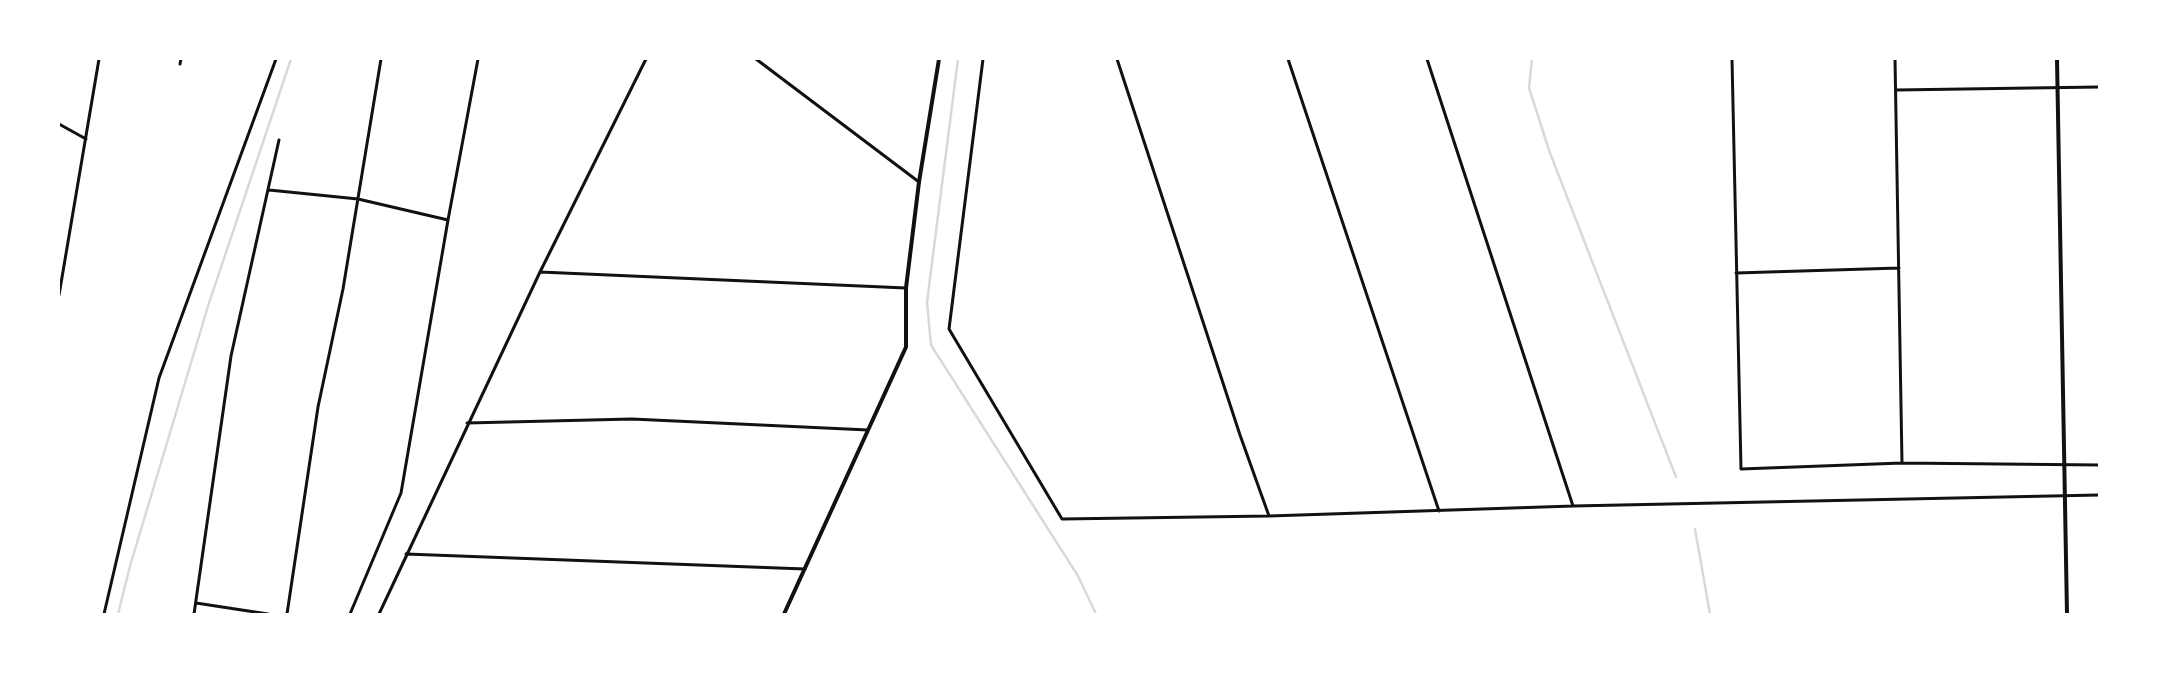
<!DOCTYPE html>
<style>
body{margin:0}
#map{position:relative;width:2158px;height:673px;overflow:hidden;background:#fff;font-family:"Roboto Serif",serif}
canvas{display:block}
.frame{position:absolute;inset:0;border:60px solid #fff;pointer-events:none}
</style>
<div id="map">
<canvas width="2158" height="673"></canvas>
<div class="frame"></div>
</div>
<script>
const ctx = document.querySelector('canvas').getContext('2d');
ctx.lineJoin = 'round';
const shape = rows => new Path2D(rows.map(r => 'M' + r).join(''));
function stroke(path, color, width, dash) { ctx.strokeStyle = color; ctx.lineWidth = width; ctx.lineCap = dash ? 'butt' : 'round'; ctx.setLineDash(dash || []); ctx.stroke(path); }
stroke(shape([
 [958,59,927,302,931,345,1078,576,1096,614],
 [1532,59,1529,88,1550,153,1676,477],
 [1695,529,1710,614],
 [118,614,130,566,209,303,291,59]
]), '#d9d9d9', 2.5);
stroke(shape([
 [756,59,919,182],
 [983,59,949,329,1062,519,1269,516,1573,506,2099,495],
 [1117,59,1240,435,1269,516],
 [1288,59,1439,511],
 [1427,59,1573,506],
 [1732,59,1741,469,1902,463,2099,465],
 [1895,59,1902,463],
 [180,64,181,59],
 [1896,90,2099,87],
 [59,124,86,139],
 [269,190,358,199,448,220],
 [540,272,906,288],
 [1736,273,1899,268],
 [59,295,99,59],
 [467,423,632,419,868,430],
 [406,554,805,569],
 [196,603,268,614],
 [104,614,159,378,276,59],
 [194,614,231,356,279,140],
 [287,614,318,407,343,289,381,59],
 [350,614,401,493,448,220,478,59],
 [379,614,540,272,646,59]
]), '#111', 3);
stroke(shape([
 [2057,59,2067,614],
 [784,614,906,347,906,288,919,182,939,59]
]), '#111', 4);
</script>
